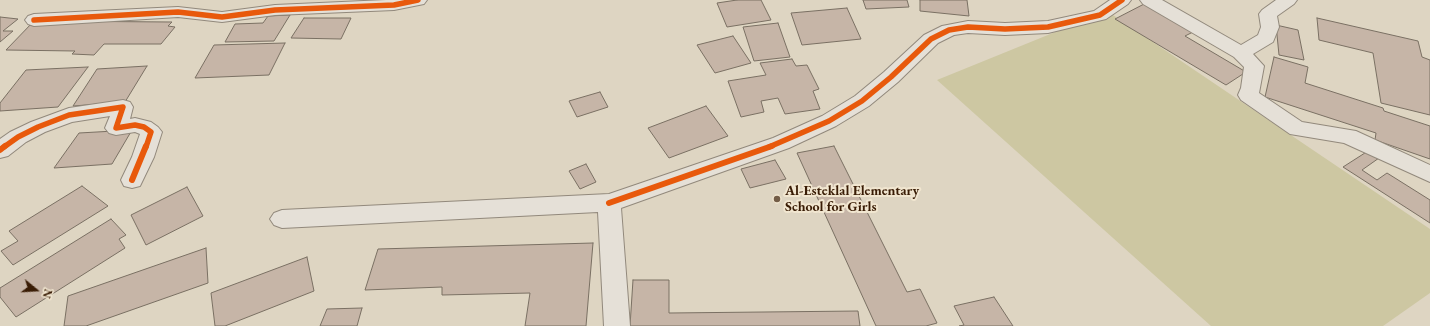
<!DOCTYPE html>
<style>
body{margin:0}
#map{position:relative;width:1430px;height:326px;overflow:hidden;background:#ded5c2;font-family:"EB Garamond",serif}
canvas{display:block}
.north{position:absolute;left:16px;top:270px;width:40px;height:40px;-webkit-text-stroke:3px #f1e6d0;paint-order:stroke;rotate:108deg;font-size:11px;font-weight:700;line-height:16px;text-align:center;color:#391c05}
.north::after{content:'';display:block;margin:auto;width:14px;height:18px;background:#391c05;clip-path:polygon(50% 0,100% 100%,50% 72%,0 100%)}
</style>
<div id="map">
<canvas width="1430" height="326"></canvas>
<div class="north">N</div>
</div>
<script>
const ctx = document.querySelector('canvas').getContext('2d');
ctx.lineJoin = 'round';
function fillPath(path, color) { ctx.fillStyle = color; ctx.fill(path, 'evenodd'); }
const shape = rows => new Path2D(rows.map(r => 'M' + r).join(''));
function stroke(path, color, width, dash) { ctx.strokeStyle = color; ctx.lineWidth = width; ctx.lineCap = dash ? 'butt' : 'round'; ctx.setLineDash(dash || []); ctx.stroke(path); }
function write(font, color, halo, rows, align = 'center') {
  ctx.font = font + ' "EB Garamond",serif'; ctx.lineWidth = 4; ctx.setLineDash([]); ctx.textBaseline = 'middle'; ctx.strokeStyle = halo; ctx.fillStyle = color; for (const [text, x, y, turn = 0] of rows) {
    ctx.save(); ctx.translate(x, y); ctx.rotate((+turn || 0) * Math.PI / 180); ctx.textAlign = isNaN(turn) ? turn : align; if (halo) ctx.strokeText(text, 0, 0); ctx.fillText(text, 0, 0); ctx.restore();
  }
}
fillPath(shape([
 [1107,11,1430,229,1430,293,1383,326,1211,326,937,80]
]), '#cdc7a2');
const building = shape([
 [737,0,761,0,771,20,727,27,717,3,737,0],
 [863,0,907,0,909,7,866,9,863,0],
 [920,0,967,0,969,16,920,11,920,0],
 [1148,2,1197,30,1185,36,1246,72,1226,85,1115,19,1148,2],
 [847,8,861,39,802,45,791,13,847,8],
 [290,15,274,41,225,42,235,24,263,23,268,16,290,15],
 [0,17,18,19,3,31,13,31,0,42,0,17],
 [304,18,351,18,341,39,291,38,304,18],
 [1317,18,1418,41,1422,57,1430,60,1430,115,1381,103,1373,53,1319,40,1317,18],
 [34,21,172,22,168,26,175,27,161,44,104,44,94,55,72,54,75,51,6,50,34,21],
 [778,23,790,57,754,61,743,27,778,23],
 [1276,25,1298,30,1304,60,1279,55,1276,25],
 [733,36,751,63,715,73,697,45,733,36],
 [285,43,269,75,195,78,214,45,285,43],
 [1274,57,1308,67,1305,83,1383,108,1384,111,1430,126,1430,159,1375,140,1376,133,1265,97,1274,57],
 [792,59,796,66,807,65,819,89,813,91,820,109,785,114,778,98,761,101,764,112,741,117,728,81,766,75,760,63,792,59],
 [147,66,125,102,73,106,97,69,147,66],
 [88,67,58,107,0,111,0,103,26,70,88,67],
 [600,92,608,107,577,117,569,101,600,92],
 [706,106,728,136,669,158,648,128,706,106],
 [132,130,112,164,54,168,79,133,132,130],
 [834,146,907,292,920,289,937,323,926,326,876,326,797,153,834,146],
 [1368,151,1379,158,1362,170,1377,180,1387,173,1430,200,1430,223,1343,167,1368,151],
 [775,160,786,179,750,188,741,169,775,160],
 [586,164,596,182,580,189,569,171,586,164],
 [82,186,108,206,13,265,1,251,18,241,9,231,82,186],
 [187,187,203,216,146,245,131,215,187,187],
 [111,219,126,235,119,239,125,248,16,317,0,297,0,288,111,219],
 [593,243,586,326,525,326,530,293,442,295,442,287,365,290,378,249,593,243],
 [206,248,208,283,86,326,64,326,68,296,206,248],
 [307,257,314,291,225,326,215,326,211,293,307,257],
 [633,280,669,280,669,313,858,311,860,326,630,326,633,280],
 [994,297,1013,326,959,326,964,325,954,306,994,297],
 [362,308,357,326,320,326,327,309,362,308]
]);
fillPath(building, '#c6b5a7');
stroke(building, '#7a7063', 1);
const minor = shape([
 [386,0,427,0,424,4,394,10,275,15,222,22,178,17,34,26,28,24,25,20,28,16,34,14,178,7,222,12,275,5,386,0],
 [1110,0,1131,0,1128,4,1106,19,1048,33,1005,35,968,33,954,35,938,43,898,82,869,106,836,126,789,148,621,208,630,326,604,326,598,212,282,228,274,225,270,219,274,213,282,210,609,194,773,138,822,116,855,96,884,72,924,35,942,26,968,21,1005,23,1048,21,1094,11,1110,0],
 [1140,0,1162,0,1241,45,1258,35,1261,27,1259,14,1262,10,1276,0,1297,0,1294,4,1277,16,1279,27,1273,42,1253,54,1264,66,1259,93,1302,122,1356,131,1430,165,1430,182,1344,143,1290,134,1241,100,1238,95,1241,88,1244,67,1234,57,1143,4,1140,0],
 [123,100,130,102,133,107,130,119,135,118,151,122,158,127,162,132,154,157,140,186,132,188,124,186,121,180,132,157,140,134,135,132,116,135,109,133,105,128,110,116,72,122,45,132,26,142,8,156,0,158,0,139,10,132,31,122,69,108,123,100]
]);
stroke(minor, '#92897c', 2);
fillPath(minor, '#e5e0d7');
stroke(shape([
 [34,20,178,12,222,17,275,10,394,5,418,0],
 [4,147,18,137,38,127,69,115,123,107,116,128,135,125,144,127,151,132,146,147],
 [769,147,829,121,862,101,891,77,931,39,949,30,968,27,1005,29,1048,27,1100,15,1122,0]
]), '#e8590c', 5.5);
stroke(shape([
 [0,150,5,146],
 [132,180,146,146],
 [609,203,772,146]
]), '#e8590c', 6);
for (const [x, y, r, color] of [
 [777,199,4,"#735d47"]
]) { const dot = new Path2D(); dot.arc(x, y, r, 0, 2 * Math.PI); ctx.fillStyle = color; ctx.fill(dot); stroke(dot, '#f1e6d0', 1.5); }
write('bold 14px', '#391c05', '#f1e6d0', [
 ["Al-Esteklal Elementary",785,191],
 ["School for Girls",785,207]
], 'left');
</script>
